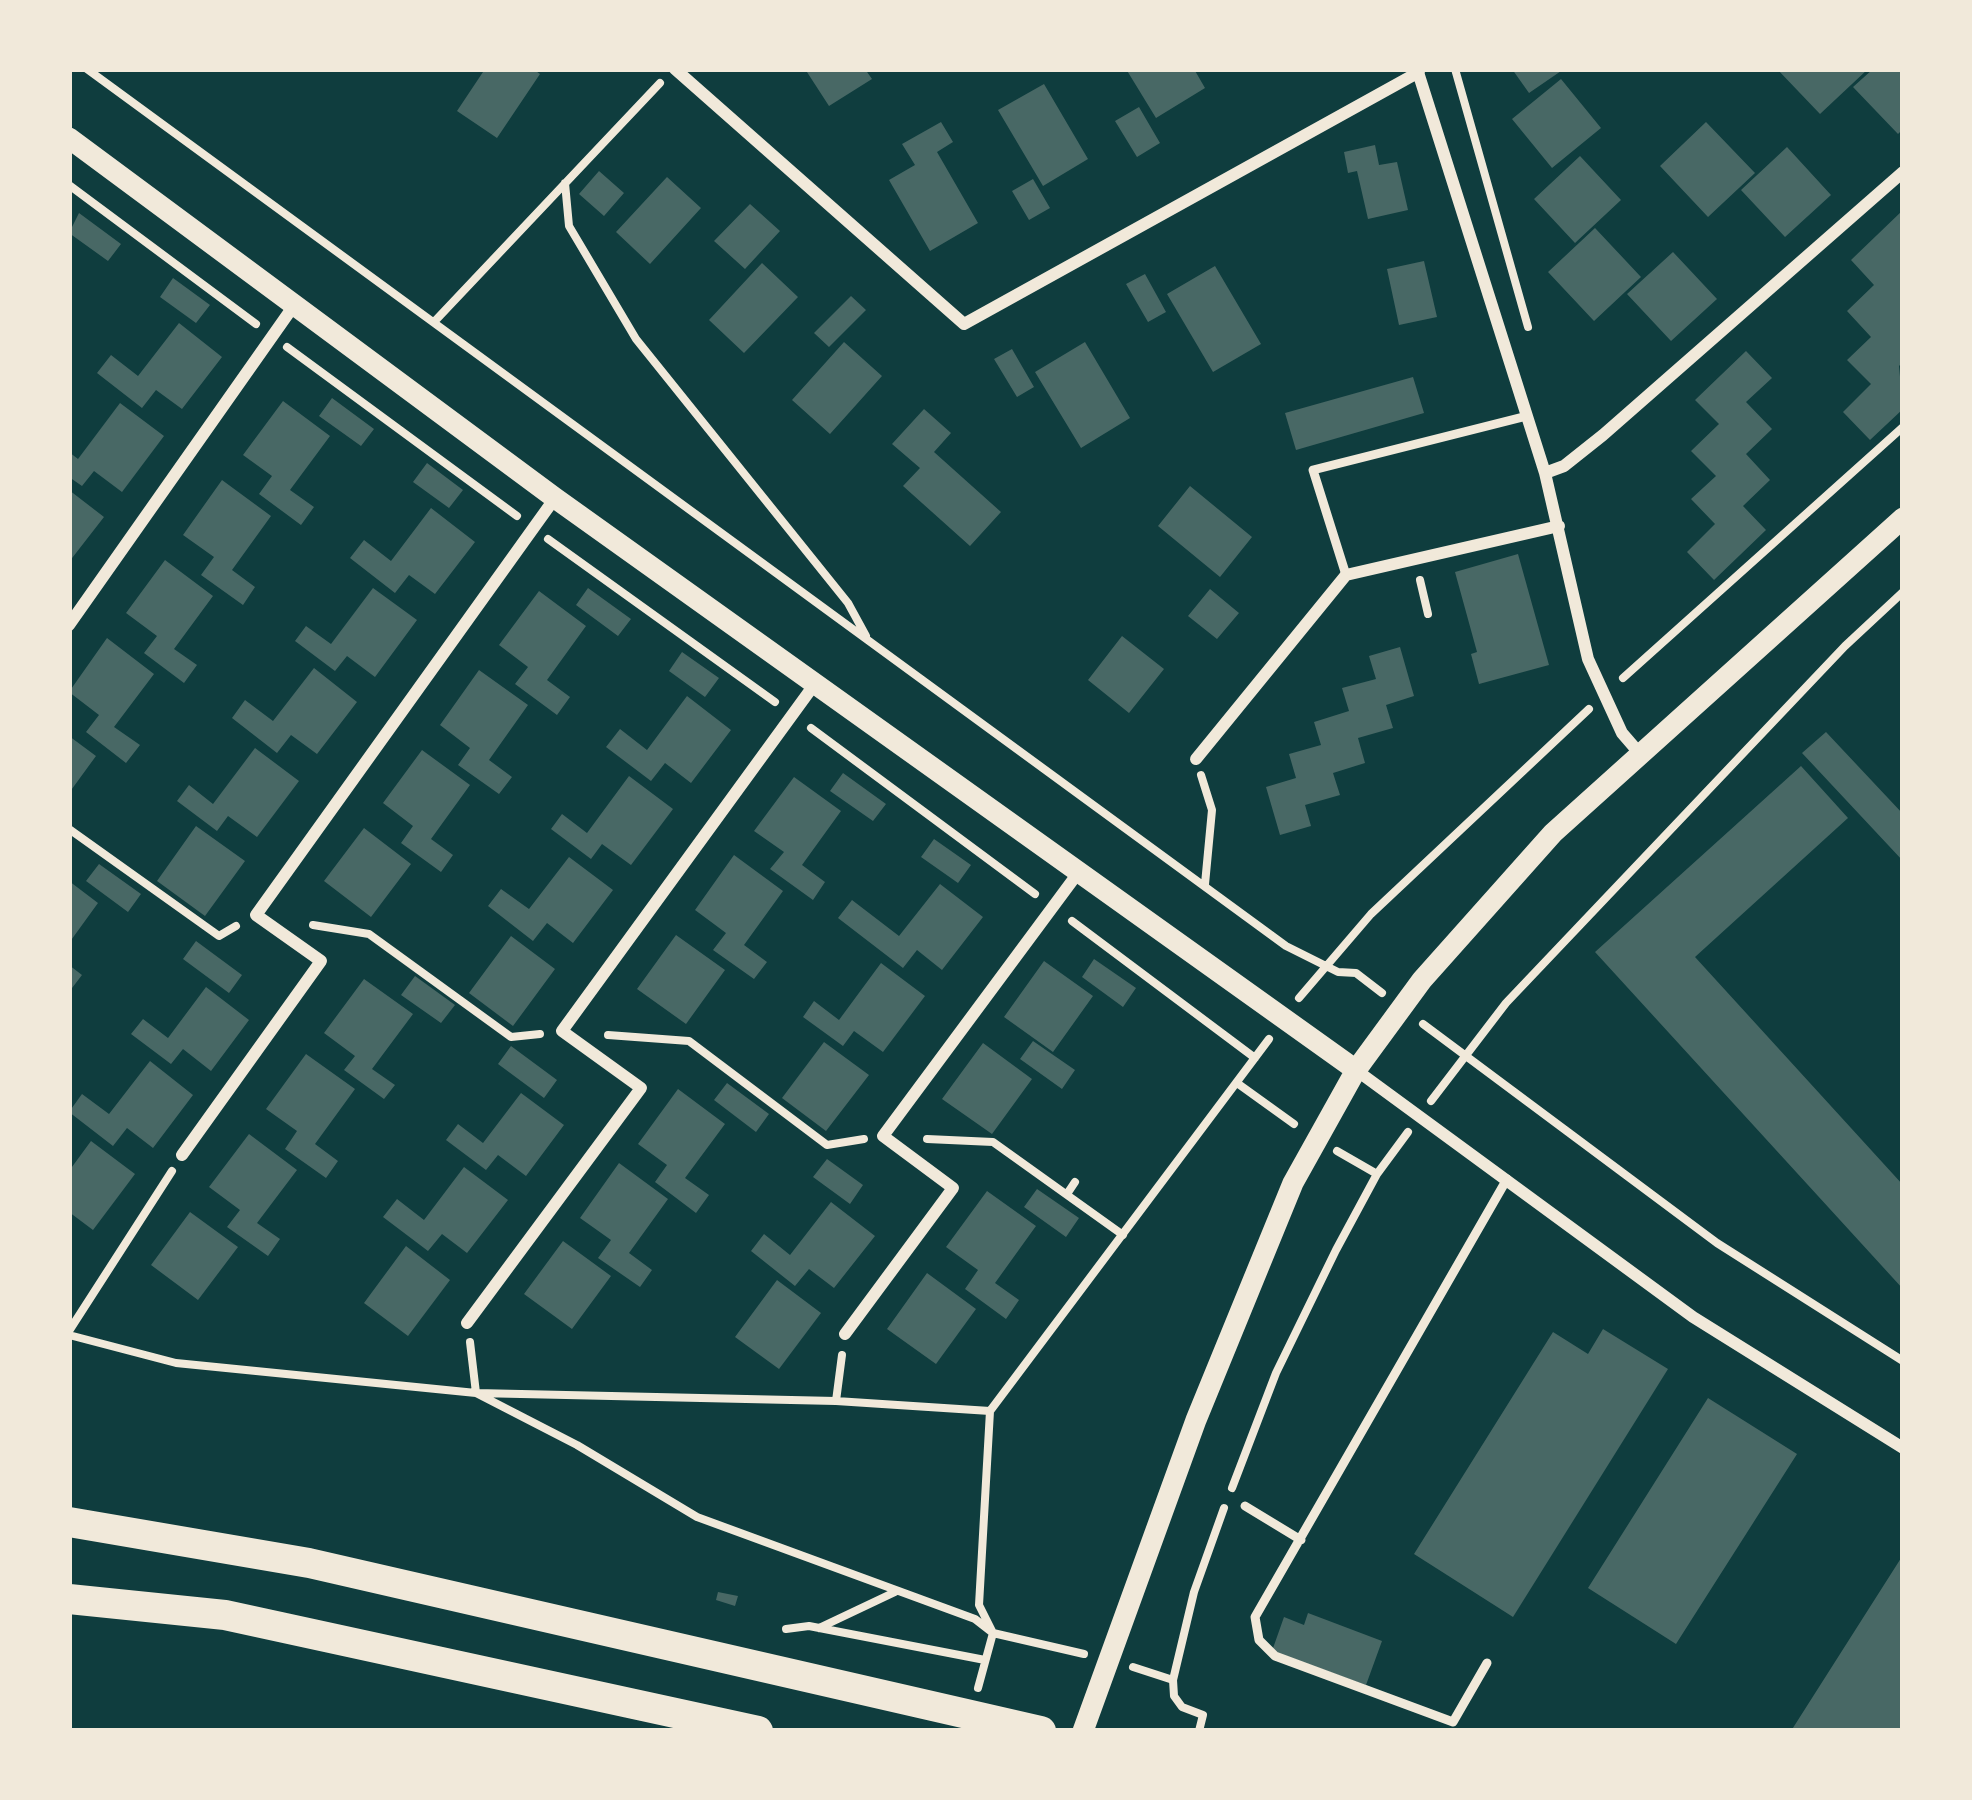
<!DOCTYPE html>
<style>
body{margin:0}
#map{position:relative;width:1972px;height:1800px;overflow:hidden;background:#0f3d3e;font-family:Cabin,sans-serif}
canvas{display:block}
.frame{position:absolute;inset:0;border:72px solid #f1e9da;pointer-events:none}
</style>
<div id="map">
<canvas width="1972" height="1800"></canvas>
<div class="frame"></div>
</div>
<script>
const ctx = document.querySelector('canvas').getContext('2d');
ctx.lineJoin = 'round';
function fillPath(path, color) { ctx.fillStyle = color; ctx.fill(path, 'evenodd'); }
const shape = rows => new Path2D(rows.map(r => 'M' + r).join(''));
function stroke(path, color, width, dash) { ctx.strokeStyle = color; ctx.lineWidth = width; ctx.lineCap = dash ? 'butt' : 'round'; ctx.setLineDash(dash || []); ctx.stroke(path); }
fillPath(shape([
 [485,69,533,69,540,74,497,138,457,111],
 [805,69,865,69,872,79,829,106],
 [1126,69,1194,69,1205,88,1156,118],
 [1512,69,1564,69,1529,93],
 [1777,69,1868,69,1820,114],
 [1873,69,1903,69,1903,129,1898,134,1853,87],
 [1561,79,1601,128,1552,168,1512,119],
 [1044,84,1088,159,1043,186,998,110],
 [1139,107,1160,143,1137,157,1115,121],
 [941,122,953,142,937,152,978,223,930,251,889,180,915,165,902,144],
 [1706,122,1755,173,1708,217,1660,166],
 [1375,145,1379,165,1397,162,1408,210,1368,219,1357,171,1348,173,1344,152],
 [1787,147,1831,195,1785,237,1741,190],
 [1580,156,1621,200,1575,243,1534,199],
 [599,171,624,193,604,216,579,194],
 [667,177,701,208,650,264,616,232],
 [1033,179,1050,208,1029,220,1012,191],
 [750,204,780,231,745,269,714,241],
 [1903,210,1903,362,1899,366,1903,409,1870,440,1843,412,1871,384,1847,360,1871,337,1847,311,1874,285,1851,260],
 [79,213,121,244,108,261,69,233],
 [1595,228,1641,277,1594,321,1548,272],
 [1673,252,1717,299,1671,341,1627,294],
 [1424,261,1437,317,1399,325,1387,269],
 [762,263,798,297,744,353,709,320],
 [1215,266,1261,344,1213,372,1167,294],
 [1145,274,1166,312,1148,322,1126,284],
 [173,278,210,305,196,323,160,297],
 [851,296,866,310,829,347,814,333],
 [179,323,222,357,182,409,156,390,142,408,97,373,111,355,138,376],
 [844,342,882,376,830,434,792,400],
 [1085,342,1130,418,1081,448,1035,372],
 [1012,349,1034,387,1017,397,994,359],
 [1746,351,1772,378,1746,402,1772,429,1746,454,1770,480,1743,506,1766,530,1714,580,1687,552,1715,524,1691,499,1716,476,1691,451,1719,424,1695,400],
 [1413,377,1424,413,1296,450,1285,413],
 [332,398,374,429,361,446,319,416],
 [283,401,330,436,290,490,314,507,301,525,259,494,272,476,243,455],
 [120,403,164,436,122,492,94,471,82,486,69,477,69,452,78,459],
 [924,409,951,433,934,452,1001,512,970,546,903,486,920,468,892,444],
 [427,463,463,490,449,508,413,482],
 [222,480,271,516,232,570,255,587,243,605,201,575,214,557,183,535],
 [1190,486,1252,537,1220,577,1158,526],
 [69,490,104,517,69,562],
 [431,508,475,542,435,594,409,575,395,593,350,558,364,540,391,561],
 [1518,554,1549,665,1479,684,1471,654,1477,652,1455,572],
 [165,560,213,596,174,649,197,665,184,683,144,653,157,636,126,613],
 [373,588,417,620,375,677,347,656,335,671,295,641,306,626,331,644],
 [588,588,631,619,618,636,576,605],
 [1210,589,1239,613,1217,639,1188,616],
 [539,591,586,626,547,680,570,697,557,715,515,684,528,667,499,645],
 [1122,636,1164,669,1129,713,1088,680],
 [107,638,154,674,114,727,140,745,126,763,86,732,99,715,69,692],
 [1400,647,1414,696,1386,705,1393,728,1358,738,1365,763,1333,773,1340,795,1305,805,1311,826,1280,835,1266,787,1296,778,1289,754,1321,745,1314,722,1349,711,1342,688,1376,679,1369,656],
 [682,652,719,678,705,697,669,671],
 [314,668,357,702,317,754,291,735,277,753,232,718,245,700,273,721],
 [479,670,528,705,489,760,512,777,499,794,458,765,470,748,440,725],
 [687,696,731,730,691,783,665,763,651,781,606,747,620,729,647,750],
 [1826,732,1903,814,1903,861,1802,753],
 [69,736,96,756,69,793],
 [255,748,299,781,257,837,228,816,217,831,177,801,189,785,213,804],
 [422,750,470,785,431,839,453,855,441,872,401,843,413,826,383,803],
 [1801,766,1848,818,1695,957,1903,1185,1903,1289,1595,952],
 [843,773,886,804,873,821,830,791],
 [629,776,673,809,631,865,602,844,591,859,551,829,562,814,587,833],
 [794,777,841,811,802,865,825,882,813,900,770,869,784,852,754,831],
 [196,826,245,861,205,916,157,881],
 [364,828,411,864,371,917,324,881],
 [934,839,971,865,958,883,921,857],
 [734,855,783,891,744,945,767,962,754,979,713,950,726,933,695,910],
 [569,857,613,890,573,943,547,923,533,941,488,906,501,889,529,909],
 [99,864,141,894,128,912,86,881],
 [69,881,98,903,69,943],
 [940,884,983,917,942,970,917,950,903,968,838,918,852,900,899,936],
 [676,935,725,970,686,1024,637,989],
 [511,936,555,969,513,1026,469,993],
 [196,941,242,975,229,993,183,959],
 [1094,959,1136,988,1123,1007,1082,977],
 [1044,961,1093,996,1053,1052,1004,1017],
 [881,963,925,996,883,1052,854,1031,843,1046,803,1017,814,1001,839,1020],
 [69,965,82,975,69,992],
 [415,976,455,1005,441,1023,401,995],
 [364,979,413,1014,372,1069,395,1085,384,1099,344,1070,355,1056,324,1033],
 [206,987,249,1020,211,1071,183,1049,171,1064,131,1034,143,1019,168,1038],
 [1033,1041,1075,1070,1062,1089,1020,1059],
 [824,1042,869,1075,826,1131,782,1098],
 [983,1043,1032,1079,992,1134,942,1099],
 [511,1046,557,1080,544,1098,498,1064],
 [306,1054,355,1089,315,1144,338,1161,326,1178,285,1149,297,1131,266,1109],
 [150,1061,193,1095,153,1148,127,1128,113,1146,69,1112,82,1094,109,1114],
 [727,1083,769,1114,756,1132,714,1100],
 [678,1089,725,1124,685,1178,709,1195,696,1213,655,1182,667,1165,638,1144],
 [521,1093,564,1125,526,1176,498,1155,486,1170,446,1140,458,1124,483,1143],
 [249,1134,297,1170,257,1223,280,1239,268,1256,227,1227,240,1210,209,1187],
 [91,1141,135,1174,93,1230,69,1212,69,1171],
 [827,1159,863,1185,850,1204,813,1177],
 [619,1163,668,1199,629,1253,652,1270,640,1287,598,1258,611,1240,580,1218],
 [464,1167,508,1200,467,1253,442,1234,428,1251,383,1217,397,1199,424,1220],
 [1037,1189,1079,1218,1066,1237,1024,1207],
 [987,1191,1036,1226,995,1283,1019,1300,1006,1319,965,1289,978,1270,946,1247],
 [831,1202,875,1236,834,1288,809,1269,795,1286,751,1251,764,1234,790,1255],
 [190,1212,238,1247,198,1300,151,1265],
 [563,1241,611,1276,572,1329,524,1294],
 [406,1246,450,1280,408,1336,364,1303],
 [927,1273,976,1309,936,1364,887,1329],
 [777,1280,821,1313,779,1369,735,1337],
 [1603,1329,1668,1369,1513,1617,1414,1554,1553,1332,1588,1354],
 [1708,1398,1797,1454,1676,1644,1588,1588],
 [1903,1555,1903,1731,1791,1731],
 [718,1592,738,1596,735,1606,716,1600],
 [1308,1613,1382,1641,1366,1685,1272,1651,1284,1617,1304,1625]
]), '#486865');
stroke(shape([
 [87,69,1286,946,1338,972,1356,973,1382,993],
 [1455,69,1528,327],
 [565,183,569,226,636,339,848,603,866,636],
 [69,185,256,324],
 [434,322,660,83],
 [287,347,517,516],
 [548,539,775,702],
 [1420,580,1428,614],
 [1623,678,1903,427],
 [811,728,1035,894],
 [1201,775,1212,810,1205,884],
 [69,829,219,936,236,926],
 [1072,921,1255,1058],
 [313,925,369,934,511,1037,540,1034],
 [1299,998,1371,914,1589,709],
 [1423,1024,1717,1243,1903,1361],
 [608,1035,689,1041,827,1145,864,1139],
 [1237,1083,1294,1124],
 [1431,1101,1506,1003,1845,646,1903,592],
 [927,1139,993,1142,1123,1235],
 [1337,1151,1377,1174],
 [1067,1194,1075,1182],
 [69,1331,172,1171],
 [69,1335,176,1363,476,1393,836,1401,990,1411],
 [470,1342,476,1393,577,1445,697,1517,975,1619,993,1633,1084,1654],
 [836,1401,842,1355],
 [1232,1488,1276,1373,1336,1250,1377,1174,1408,1132],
 [819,1628,895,1592],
 [786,1629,809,1626,985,1660],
 [1133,1667,1173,1680],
 [978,1688,993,1633,979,1605,990,1411,1269,1039],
 [1199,1731,1203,1715,1182,1707,1174,1696,1173,1680,1194,1592,1224,1508]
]), '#f1e9da', 8);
stroke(shape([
 [1346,575,1313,470,1527,416],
 [1245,1506,1301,1540],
 [1487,1663,1453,1722,1275,1656,1259,1640,1255,1617,1507,1179]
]), '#f1e9da', 9);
stroke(shape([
 [675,69,964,324,1419,72],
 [1417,69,1545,473,1588,659,1622,733,1641,755],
 [1545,473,1564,466,1603,435,1903,172],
 [69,625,295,304],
 [1196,759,1346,575,1559,526],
 [1356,1070,1693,1317,1903,1448],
 [182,1155,321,961,256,915,555,498],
 [467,1323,641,1088,562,1031,814,685],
 [845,1334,953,1188,883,1136,1078,873]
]), '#f1e9da', 12);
stroke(shape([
 [69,138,555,498,1356,1070],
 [1083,1731,1196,1420,1293,1183,1356,1070,1422,980,1553,833,1903,518]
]), '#f1e9da', 21);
stroke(shape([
 [69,1522,309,1563,1041,1731],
 [69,1599,225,1615,758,1731]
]), '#f1e9da', 30);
</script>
